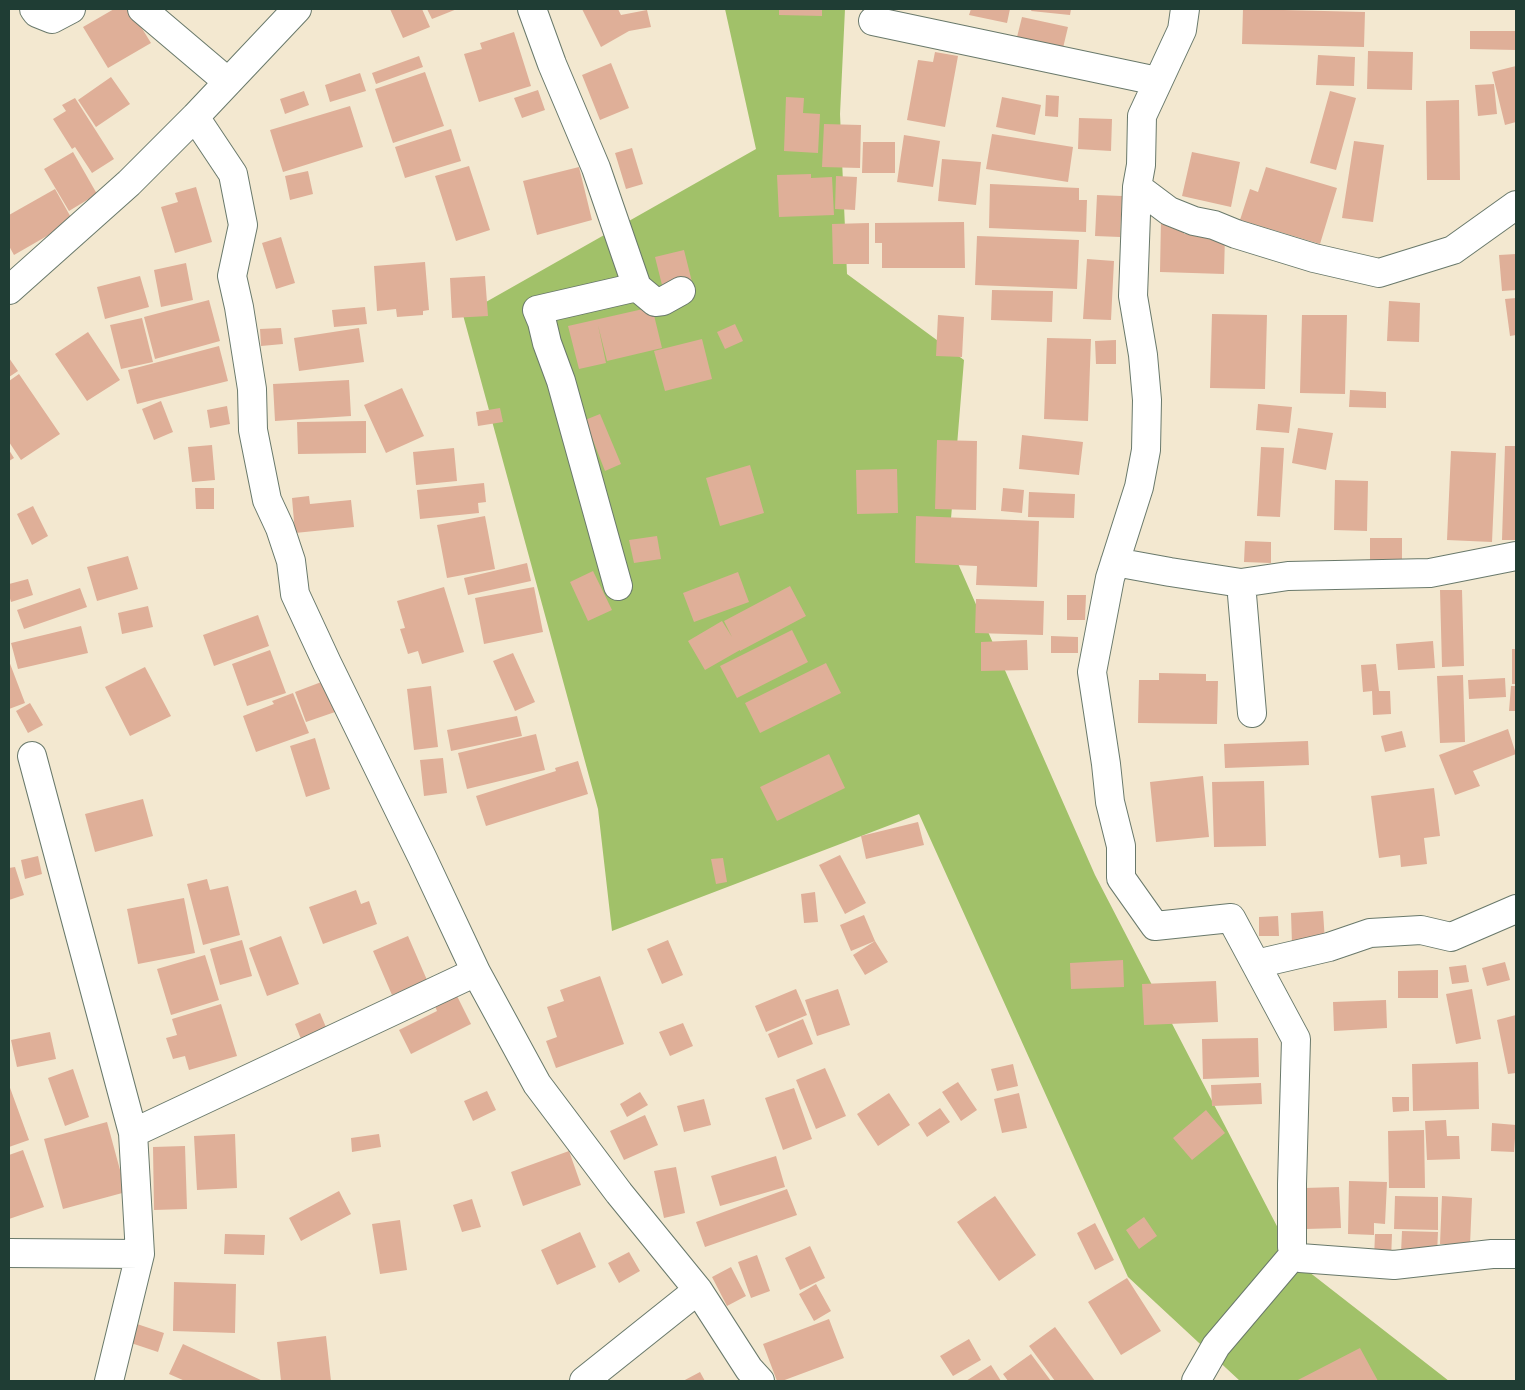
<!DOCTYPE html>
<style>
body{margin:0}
#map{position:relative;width:1525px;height:1390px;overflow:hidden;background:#f3e8d0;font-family:"EB Garamond",serif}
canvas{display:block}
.frame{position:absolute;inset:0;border:10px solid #1f3d34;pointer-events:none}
</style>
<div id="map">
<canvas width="1525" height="1390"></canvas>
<div class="frame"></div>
</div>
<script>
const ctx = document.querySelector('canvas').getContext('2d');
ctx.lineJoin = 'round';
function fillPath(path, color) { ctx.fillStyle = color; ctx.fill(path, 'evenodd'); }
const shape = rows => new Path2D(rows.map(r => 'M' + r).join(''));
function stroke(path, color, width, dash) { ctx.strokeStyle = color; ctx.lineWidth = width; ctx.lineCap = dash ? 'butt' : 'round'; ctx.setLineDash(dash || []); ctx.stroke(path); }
fillPath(shape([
 [725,9,845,9,840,114,847,274,964,360,949,543,1095,875,1295,1261,1449,1381,1240,1381,1128,1277,919,814,612,931,598,809,463,315,756,149]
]), '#a1c169');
fillPath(shape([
 [114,9,130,9,151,43,108,68,83,27],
 [390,9,422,9,430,27,403,38],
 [427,9,457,9,432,19],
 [582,9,618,9,621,15,647,10,651,27,629,31,601,47],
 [779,9,822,9,822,16,779,15],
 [971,9,1010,9,1007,23,969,15],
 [1032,9,1071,9,1070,15,1031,11],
 [1243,9,1365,12,1364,47,1242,44],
 [1022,17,1068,27,1063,48,1017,37],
 [1470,31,1516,31,1516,50,1470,49],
 [514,32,531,86,479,102,464,54,482,49,480,43],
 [1368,51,1413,52,1412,90,1367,89],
 [935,52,958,56,945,127,907,120,918,60,933,62],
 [1318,55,1355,57,1354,86,1316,85],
 [419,56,423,67,376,84,372,73],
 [611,63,629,108,600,120,582,75],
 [1516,66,1516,122,1505,125,1492,72],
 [425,72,444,126,393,143,375,89],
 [360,73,366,91,330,102,325,85],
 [111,77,130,104,96,127,78,100],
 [1494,84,1497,114,1478,116,1475,85],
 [538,90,545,110,522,118,514,98],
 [304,91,309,105,285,114,280,99],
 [1330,91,1356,98,1336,170,1310,163],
 [1046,95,1059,96,1058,117,1045,116],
 [786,97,804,98,803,113,820,114,818,153,784,151],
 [1002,97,1041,105,1035,135,996,127],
 [75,98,114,159,92,173,75,147,72,149,53,119,66,111,62,105],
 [1459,100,1460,180,1427,180,1426,101],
 [350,106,363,147,283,172,270,130],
 [1079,118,1112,119,1111,151,1078,149],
 [824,124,861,125,860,168,822,167],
 [451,129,461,161,405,178,395,147],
 [992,134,1073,147,1068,182,986,169],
 [904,135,940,141,933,187,897,182],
 [1354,141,1384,145,1373,222,1342,218],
 [863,142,895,142,895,173,862,173],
 [632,148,643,184,626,189,615,153],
 [73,152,97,194,69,211,44,169],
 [1192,152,1240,162,1231,207,1182,196],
 [942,159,981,162,976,205,938,201],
 [469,166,490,230,456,241,435,176],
 [579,167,592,220,537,235,523,181],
 [1266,167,1337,188,1320,244,1240,220,1250,189,1258,192],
 [308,171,313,194,290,200,285,176],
 [811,174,811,178,832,177,834,215,779,217,777,175],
 [836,176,857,177,855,210,835,209],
 [990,184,1079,188,1079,200,1087,200,1086,232,989,228],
 [196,187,212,242,175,253,161,207,178,202,175,193],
 [55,189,73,221,14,255,9,246,9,215],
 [1097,195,1122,196,1120,237,1095,236],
 [1161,218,1185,219,1184,234,1225,235,1224,274,1160,272],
 [964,222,965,268,882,268,882,243,875,243,875,223],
 [869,223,869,264,833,264,832,224],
 [977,236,1079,240,1077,289,975,285],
 [281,237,295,283,276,289,262,243],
 [684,250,692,282,663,289,655,257],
 [1516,254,1516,290,1502,291,1499,255],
 [1087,259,1114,261,1111,320,1083,319],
 [425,262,429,310,423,311,423,315,397,317,396,309,377,311,374,266],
 [186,263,193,300,161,307,154,270],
 [140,276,149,307,105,319,97,287],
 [485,276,488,316,452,318,450,278],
 [992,290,1053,291,1052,322,991,320],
 [1516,298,1516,335,1510,336,1505,299],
 [209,300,220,341,155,359,144,317],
 [1389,301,1420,303,1419,342,1387,341],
 [365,307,367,324,334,327,332,310],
 [652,307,662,348,607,361,598,325,606,363,579,369,568,326],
 [1212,314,1267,315,1265,389,1210,388],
 [938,315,964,317,962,357,936,356],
 [1302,315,1347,315,1345,394,1300,393],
 [142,318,153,362,121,369,110,325],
 [735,324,743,341,725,349,717,332],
 [281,328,283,344,261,346,260,329],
 [359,328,364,362,299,371,294,338],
 [88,332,120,380,87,401,55,354],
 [1047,338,1091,339,1088,421,1044,419],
 [702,339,712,379,665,391,654,351],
 [1116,340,1116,364,1096,364,1095,341],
 [219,346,228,381,137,404,128,370],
 [9,358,18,371,9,377],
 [19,374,60,434,21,460,9,442,9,381],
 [349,380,351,416,275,421,273,384],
 [402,388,424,436,386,453,364,405],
 [1350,390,1386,392,1386,408,1349,407],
 [161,401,173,432,154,440,142,409],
 [1258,404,1292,407,1289,433,1256,430],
 [227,406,230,424,210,428,207,410],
 [500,408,503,422,478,426,476,412],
 [600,414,621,464,605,471,585,420],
 [366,421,366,453,298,454,297,422],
 [1298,428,1333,433,1326,470,1292,463],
 [1022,435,1083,442,1079,475,1019,469],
 [937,440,977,441,976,510,935,509],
 [212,445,215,480,192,482,188,447],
 [1505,446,1516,446,1516,540,1502,540],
 [1261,447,1284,448,1280,517,1257,516],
 [454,448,457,481,416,485,413,452],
 [9,450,14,458,9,461],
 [1451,451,1496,453,1492,542,1447,540],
 [750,465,764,513,720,526,706,478],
 [897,469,898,513,857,514,856,470],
 [1335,480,1368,481,1367,531,1334,530],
 [484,483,486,502,478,503,479,513,420,519,417,490],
 [195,488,214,488,214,509,196,509],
 [1003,488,1024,490,1022,513,1001,511],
 [1029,492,1075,494,1074,518,1028,517],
 [309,496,310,504,351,500,354,527,295,533,292,498],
 [33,506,48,536,32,545,17,514],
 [485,516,495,569,447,578,437,525],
 [916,516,1039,521,1037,587,976,585,977,566,915,563],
 [657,536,661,559,634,563,629,540],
 [1370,538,1402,538,1402,569,1370,569],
 [1245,541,1271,542,1271,563,1244,562],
 [128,556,138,589,97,601,87,567],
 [527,563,531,581,468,595,464,578],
 [593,571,612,610,588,621,570,582],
 [738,572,749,602,694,622,683,593],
 [28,579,33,595,11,602,9,595,9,584],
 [790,586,806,616,740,651,740,650,705,670,688,641,722,621,732,637,724,621],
 [444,587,464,652,422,664,418,651,408,654,400,629,405,628,397,601],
 [534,587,543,632,484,644,475,598],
 [80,588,87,607,24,629,17,610],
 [1440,590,1462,590,1464,666,1442,667],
 [1067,595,1086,595,1085,620,1067,620],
 [976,599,1044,601,1043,635,975,633],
 [148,606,153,627,122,634,118,613],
 [258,615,269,646,214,666,203,635],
 [81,626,88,653,18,669,11,643],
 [792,630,808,662,737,698,720,666],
 [1051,636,1078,637,1078,653,1051,653],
 [1027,640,1028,670,981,671,981,642],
 [1433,641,1435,668,1398,670,1396,644],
 [1512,649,1516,649,1516,684,1512,684],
 [270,650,286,693,247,706,232,664],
 [513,653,535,702,515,711,493,661],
 [9,661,25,703,9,709],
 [826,663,841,693,760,733,745,703],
 [1376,664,1379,691,1390,691,1391,714,1373,715,1372,691,1363,692,1361,665],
 [145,667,171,716,130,736,105,687],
 [1159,673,1206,674,1206,681,1218,681,1217,724,1138,723,1139,680,1159,680],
 [1463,675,1465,742,1440,743,1437,676],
 [1505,678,1506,697,1469,699,1468,680],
 [324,681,335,712,306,722,295,692],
 [431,686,438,747,414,750,407,689],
 [1511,686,1516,686,1516,711,1509,711],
 [293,693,309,733,256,752,243,716,274,704,272,701],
 [30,703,43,725,28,733,16,711],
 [517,716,522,736,451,751,447,730],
 [1508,729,1516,754,1473,771,1480,786,1455,795,1439,755],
 [1402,731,1406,747,1385,752,1381,736],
 [536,734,545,770,467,789,458,753],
 [315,738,330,789,306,797,290,746],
 [1308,741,1309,765,1225,768,1224,744],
 [829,754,845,788,777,821,760,787],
 [443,758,447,793,424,796,420,760],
 [578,761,588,794,486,826,476,796,556,771,555,768],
 [1203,776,1209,837,1156,842,1150,782],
 [1264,781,1266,846,1214,847,1212,782],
 [1434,788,1440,836,1424,838,1427,864,1401,867,1400,855,1379,858,1371,796],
 [143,799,153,836,95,852,85,814],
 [918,822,924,845,866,859,861,836],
 [840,855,866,903,845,914,819,865],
 [38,856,42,874,25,879,21,860],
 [723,858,727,882,716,884,711,859],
 [15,867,24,895,9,900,9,868],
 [207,879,210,890,228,886,240,935,203,945,187,884],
 [356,890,361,904,369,901,377,924,323,944,309,907],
 [815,892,818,922,804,923,801,894],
 [184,898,195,953,138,964,127,909],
 [1323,911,1325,942,1292,944,1291,913],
 [864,915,875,941,851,951,840,925],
 [1278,916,1279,936,1259,936,1259,917],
 [281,936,299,984,267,996,249,948],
 [408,936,427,980,392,995,373,951],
 [242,940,252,976,220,985,210,949],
 [668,940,683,975,662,984,647,949],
 [875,941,888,962,865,975,853,955],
 [205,955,219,1000,171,1015,157,969],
 [1123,960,1124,987,1071,989,1070,963],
 [1505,962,1510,980,1487,986,1482,968],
 [1466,965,1469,982,1452,984,1449,967],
 [1438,970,1438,998,1398,998,1398,971],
 [600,976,624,1044,556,1068,546,1041,557,1037,547,1007,564,1001,560,990],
 [1216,981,1218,1022,1144,1025,1142,984],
 [796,989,807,1015,766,1032,755,1006],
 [838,989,850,1025,817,1036,805,1000],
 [1472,989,1481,1039,1456,1044,1446,994],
 [457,996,471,1024,411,1054,399,1030,437,1011,435,1006],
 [1386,1000,1387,1028,1334,1031,1333,1002],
 [221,1004,237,1056,189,1070,185,1056,173,1059,166,1038,177,1035,172,1019],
 [320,1013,331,1039,305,1049,295,1024],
 [1516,1015,1516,1073,1508,1074,1497,1020],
 [803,1019,813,1044,778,1058,768,1034],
 [683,1023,693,1046,670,1056,659,1032],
 [50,1032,56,1059,17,1067,11,1040],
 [1258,1038,1259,1077,1203,1079,1202,1039],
 [1478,1062,1479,1109,1413,1111,1412,1064],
 [1013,1064,1018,1086,997,1091,991,1069],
 [825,1068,846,1116,816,1129,796,1080],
 [73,1069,89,1117,65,1126,48,1078],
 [958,1082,977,1110,961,1121,942,1092],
 [1261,1083,1262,1104,1212,1106,1211,1085],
 [9,1085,29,1140,9,1147],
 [794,1088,812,1139,783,1150,765,1098],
 [487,1091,496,1110,473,1121,464,1101],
 [640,1092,648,1105,627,1117,620,1104],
 [889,1093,910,1125,878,1146,857,1114],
 [1019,1093,1027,1128,1002,1133,994,1099],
 [1392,1097,1409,1097,1409,1111,1393,1112],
 [704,1099,711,1125,684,1132,677,1106],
 [940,1108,950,1122,927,1137,918,1123],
 [1206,1110,1225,1133,1192,1160,1173,1138],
 [645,1115,658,1145,624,1160,610,1131],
 [1446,1120,1447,1136,1459,1136,1460,1159,1427,1160,1425,1121],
 [107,1122,126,1192,63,1209,44,1139],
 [1492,1123,1516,1125,1514,1152,1491,1151],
 [1424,1130,1425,1188,1389,1188,1388,1131],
 [235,1134,237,1188,197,1190,194,1136],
 [379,1134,381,1147,352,1152,351,1138],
 [185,1146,187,1209,154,1210,153,1147],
 [23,1150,44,1207,9,1219,9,1155],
 [569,1151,581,1185,523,1206,511,1172],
 [776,1156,785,1187,720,1206,711,1176],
 [676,1167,685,1213,664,1218,654,1171],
 [1349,1181,1387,1182,1385,1224,1374,1223,1374,1235,1348,1234],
 [1339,1187,1341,1228,1306,1229,1304,1188],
 [787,1189,797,1215,705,1247,696,1222],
 [339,1191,351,1214,301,1241,289,1218],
 [995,1196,1036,1255,999,1281,957,1222],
 [1395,1196,1438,1197,1438,1230,1394,1229],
 [1442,1196,1472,1198,1470,1245,1440,1244],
 [472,1199,481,1227,462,1232,453,1205],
 [1144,1217,1157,1236,1139,1249,1126,1230],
 [400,1220,407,1270,380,1274,372,1224],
 [1095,1223,1114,1260,1095,1270,1077,1233],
 [1402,1231,1438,1232,1437,1254,1401,1253],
 [580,1232,596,1267,557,1285,541,1250],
 [225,1234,265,1235,264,1255,224,1254],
 [1375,1234,1392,1234,1391,1260,1374,1259],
 [810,1246,825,1278,800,1290,785,1258],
 [629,1252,640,1271,619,1283,608,1263],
 [757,1255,770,1291,751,1298,738,1262],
 [731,1267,746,1296,727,1306,712,1277],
 [1127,1278,1161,1331,1121,1355,1088,1302],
 [174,1282,236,1284,235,1333,173,1331],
 [816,1284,831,1311,814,1321,799,1294],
 [829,1319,844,1358,782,1381,777,1381,763,1344],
 [137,1324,164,1333,158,1352,131,1343],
 [1055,1327,1095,1381,1055,1381,1029,1346],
 [326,1336,331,1381,281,1381,277,1342],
 [969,1339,981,1360,953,1376,940,1356],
 [183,1344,263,1381,185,1381,169,1374],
 [1360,1348,1378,1381,1296,1381],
 [1031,1354,1051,1381,1008,1381,1003,1374],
 [991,1365,1001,1381,966,1381],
 [700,1372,705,1381,683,1381]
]), '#dfaf98');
const street = shape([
 [34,9,37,13,52,19,71,9],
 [142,9,228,82],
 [532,9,552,64,596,168,637,287],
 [1185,9,1182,30,1142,116,1141,165,1137,187,1133,296,1143,355,1147,400,1146,450,1139,487,1110,578,1092,672,1106,764,1110,802,1121,846,1121,878,1155,926,1231,918,1296,1039,1292,1184,1292,1247,1294,1254,1300,1258,1394,1265,1492,1254,1516,1254],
 [873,21,1157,81],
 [195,117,233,174,243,225,232,276,239,307,252,389,253,430,267,500,280,528,291,561,295,594,327,663,422,857,476,972,537,1084,619,1193,698,1290,749,1369,760,1381],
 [1137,187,1169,211,1194,221,1214,225,1236,234,1314,258,1379,273,1453,250,1516,205],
 [9,290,129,183,195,117,297,9],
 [1115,562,1170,572,1241,583,1288,576,1430,573,1516,556],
 [1241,583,1252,713],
 [618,586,561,381,547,343,542,322,537,310,637,287,655,302,663,301,681,291],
 [32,756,133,1133,140,1254,109,1381],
 [1256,964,1329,947,1370,933,1421,930,1451,937,1516,909],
 [133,1133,476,972],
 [9,1253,140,1254],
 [584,1381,698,1290],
 [1196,1381,1216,1346,1294,1254]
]);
stroke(street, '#69796b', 30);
stroke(street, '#fff', 28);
</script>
